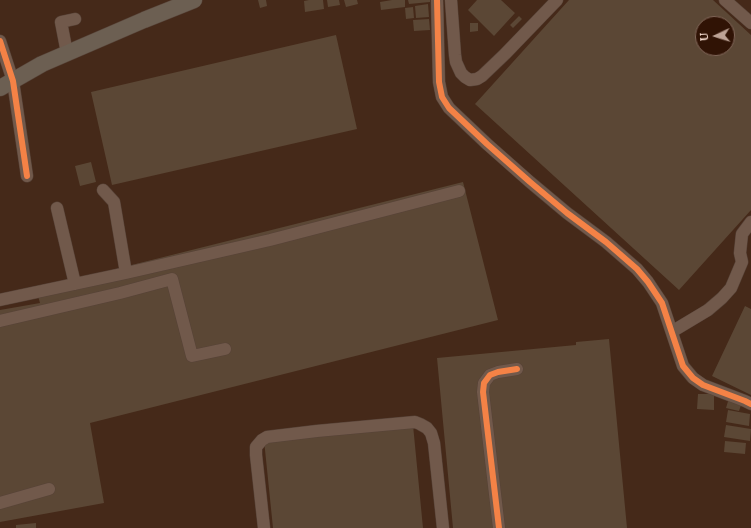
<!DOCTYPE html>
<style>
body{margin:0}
#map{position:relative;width:751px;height:528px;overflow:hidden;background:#452919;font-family:Lora,serif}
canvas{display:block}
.north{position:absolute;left:695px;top:16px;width:40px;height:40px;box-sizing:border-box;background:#301305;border:1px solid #82675a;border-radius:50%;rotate:266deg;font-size:11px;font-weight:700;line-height:16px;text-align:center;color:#fee5d9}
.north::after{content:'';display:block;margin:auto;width:14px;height:18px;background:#bda396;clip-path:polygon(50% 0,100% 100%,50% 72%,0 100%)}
</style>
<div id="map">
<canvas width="751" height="528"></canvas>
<div class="north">U</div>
</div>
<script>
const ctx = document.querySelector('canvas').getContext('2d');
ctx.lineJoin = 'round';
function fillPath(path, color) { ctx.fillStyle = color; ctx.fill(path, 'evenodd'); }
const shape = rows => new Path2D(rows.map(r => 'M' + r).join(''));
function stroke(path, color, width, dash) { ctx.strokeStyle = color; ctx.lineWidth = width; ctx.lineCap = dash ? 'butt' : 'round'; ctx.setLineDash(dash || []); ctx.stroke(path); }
fillPath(shape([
 [258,0,266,0,267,6,260,8],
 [309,0,323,0,324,9,305,12,304,1],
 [327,0,339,0,340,5,328,7],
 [344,0,357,0,358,4,346,7],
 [392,0,405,0,405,7,381,10,380,2],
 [408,0,430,0,430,2,409,4],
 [477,0,501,0,515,13,494,36,468,10],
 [569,0,713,0,751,35,751,210,679,290,475,104],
 [703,24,727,24,727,48,703,48],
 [428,4,429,17,416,18,415,6],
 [413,7,414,18,406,19,405,8],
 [519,16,522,19,513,28,510,25],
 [429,19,430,30,414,31,413,20],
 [470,23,478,23,478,31,470,32],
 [336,35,357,129,112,185,91,92],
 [91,162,96,182,80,186,75,166],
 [463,182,498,320,90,423,104,503,0,522,0,310,40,303,36,289],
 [745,306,751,309,751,395,712,376],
 [609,339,627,528,453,528,437,358,576,345,576,342],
 [698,394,714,394,714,410,697,409],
 [729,398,742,402,739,411,726,408],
 [728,410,750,414,749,426,726,422],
 [413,425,423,528,273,528,264,440],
 [726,425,751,429,750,441,724,437],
 [725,441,746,443,745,454,724,452],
 [36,523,36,528,16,528,16,525]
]), '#5b4735');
const minor = shape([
 [437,0,439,82,442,97,449,108,487,144,530,182,567,213,606,242,637,269,648,282,662,303,683,366,693,378,703,385,745,401,751,404],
 [451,0,455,55,456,62,461,73,465,77,470,80,477,79,482,76,505,54,557,0],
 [725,0,751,23],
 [0,41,13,81,27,176],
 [67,53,61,22,75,19],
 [57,208,75,284],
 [126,273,270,240,459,191],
 [0,300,126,273,114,202,103,190],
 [0,321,120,293,172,279,192,356,225,349],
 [673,331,708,310,722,298,731,288,742,262,740,253,742,234,751,222],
 [0,503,49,489],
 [264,528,256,455,256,447,262,440,267,437,317,431,415,422,420,424,427,428,431,433,434,443,443,528],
 [499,528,483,392,484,383,490,375,498,372,517,369]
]);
const major = shape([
 [0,88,42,64,144,20,194,0]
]);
stroke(minor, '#574338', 13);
stroke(major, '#574338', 17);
stroke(minor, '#71594b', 12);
stroke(major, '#6c5f52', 16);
stroke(shape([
 [437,0,439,82,442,97,449,108,487,144,530,182,567,213,606,242,637,269,648,282,662,303,683,366,693,378,703,385,745,401,751,404],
 [0,41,13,81,27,176],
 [499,528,483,392,484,383,490,375,498,372,517,369]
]), '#f48246', 6);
</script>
